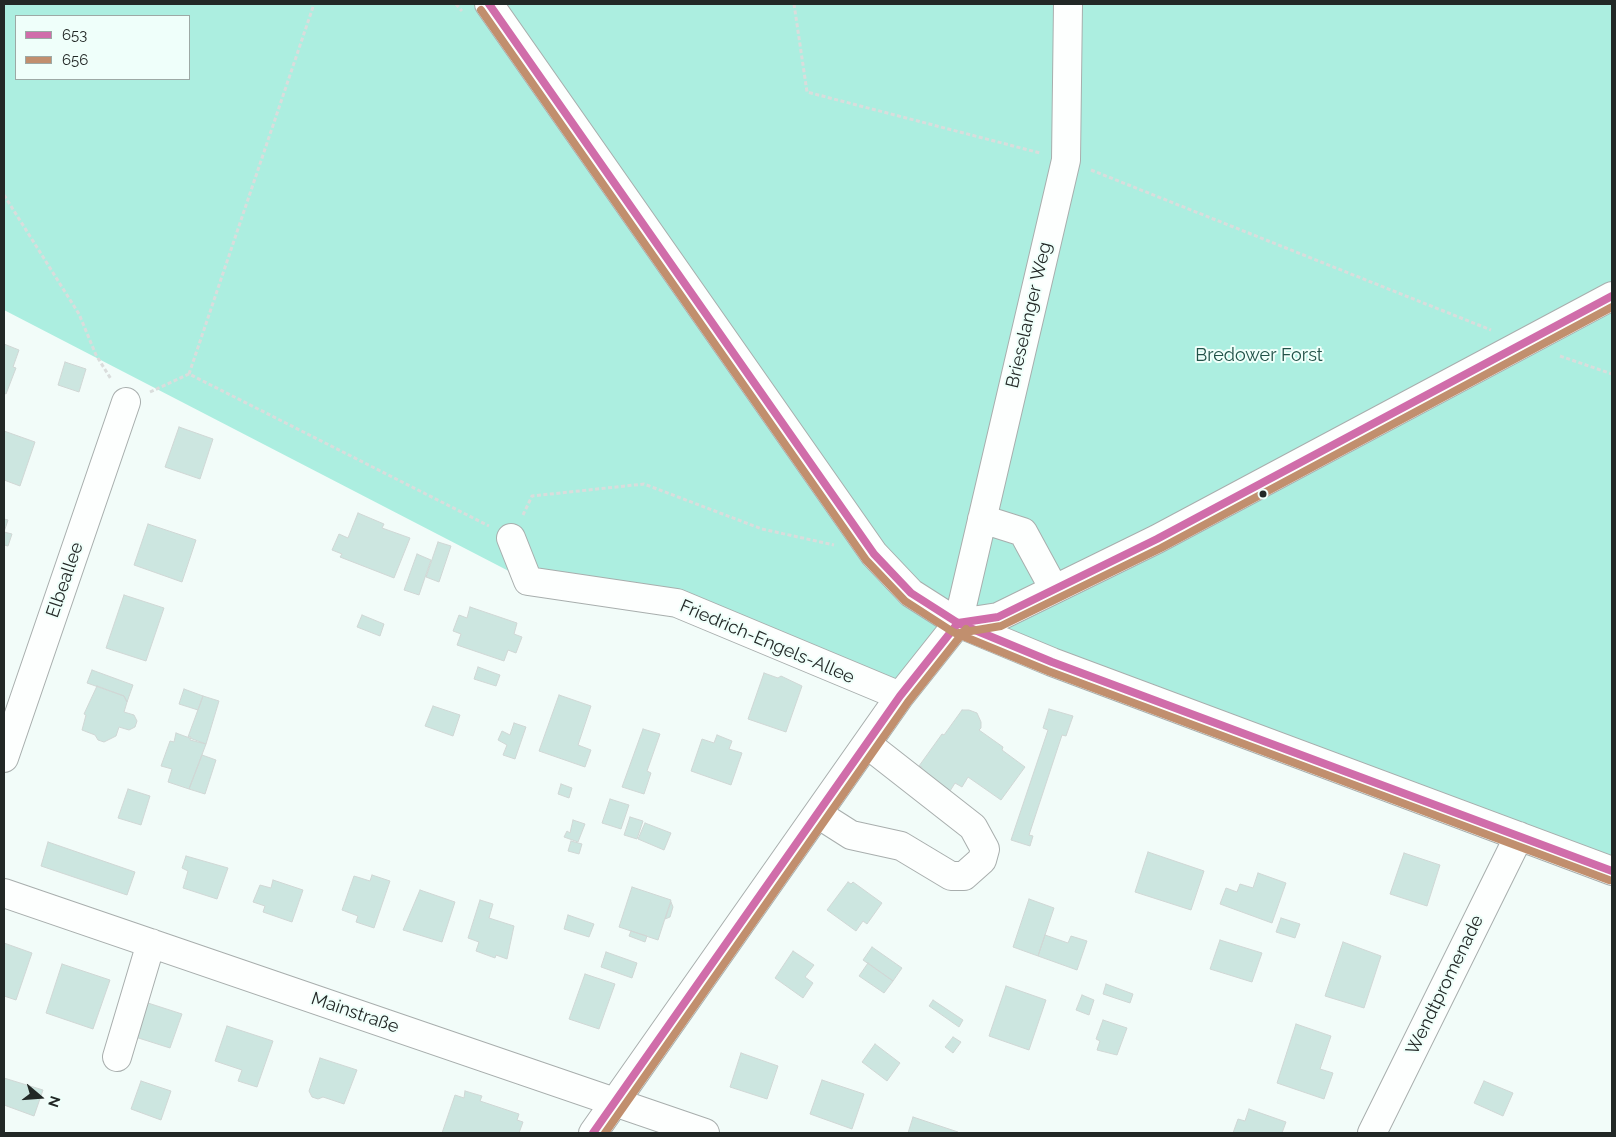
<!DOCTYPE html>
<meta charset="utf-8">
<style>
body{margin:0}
#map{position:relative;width:1616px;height:1137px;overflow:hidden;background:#f2fcf9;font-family:Raleway,sans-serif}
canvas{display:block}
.frame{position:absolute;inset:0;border:5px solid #222826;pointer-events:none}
.legend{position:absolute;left:15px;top:15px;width:175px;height:65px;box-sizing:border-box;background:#effffa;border:1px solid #9da9a5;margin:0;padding:6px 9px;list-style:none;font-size:15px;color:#222826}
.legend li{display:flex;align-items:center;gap:10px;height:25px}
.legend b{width:25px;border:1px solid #9da9a5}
.north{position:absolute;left:15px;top:1072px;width:50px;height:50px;-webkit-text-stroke:4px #effffa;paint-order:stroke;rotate:108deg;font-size:14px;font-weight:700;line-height:20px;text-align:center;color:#222826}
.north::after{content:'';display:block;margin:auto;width:18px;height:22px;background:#222826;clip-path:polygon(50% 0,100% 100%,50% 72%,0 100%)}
</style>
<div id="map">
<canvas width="1616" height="1137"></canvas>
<div class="frame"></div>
<ul class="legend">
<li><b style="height:6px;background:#d06daa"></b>653</li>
<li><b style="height:6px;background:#c18f6e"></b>656</li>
</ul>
<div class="north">N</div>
</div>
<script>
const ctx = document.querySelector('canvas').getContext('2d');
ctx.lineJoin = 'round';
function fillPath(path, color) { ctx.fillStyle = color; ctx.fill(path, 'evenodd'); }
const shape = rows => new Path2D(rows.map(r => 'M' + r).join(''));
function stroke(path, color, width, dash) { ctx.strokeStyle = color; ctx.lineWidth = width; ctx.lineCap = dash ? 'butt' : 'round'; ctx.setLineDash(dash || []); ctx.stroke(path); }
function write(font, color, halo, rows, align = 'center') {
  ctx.font = font + ' Raleway,sans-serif'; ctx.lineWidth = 4; ctx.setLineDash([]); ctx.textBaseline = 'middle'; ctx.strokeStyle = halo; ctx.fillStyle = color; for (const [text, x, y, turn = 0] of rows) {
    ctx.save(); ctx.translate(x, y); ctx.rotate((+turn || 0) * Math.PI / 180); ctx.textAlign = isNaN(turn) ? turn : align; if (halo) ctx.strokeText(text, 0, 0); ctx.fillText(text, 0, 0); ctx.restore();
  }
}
fillPath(shape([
 [4,4,1612,4,1612,862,958,623,900,696,677,603,528,581,4,310],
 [16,16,189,16,189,79,16,79]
]), '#aceee0');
const building = shape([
 [4,339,4,344,19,350,13,367,16,368,6,394,4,393,4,339],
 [65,362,86,369,79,392,58,385,65,362],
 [179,427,213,439,200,479,165,467,179,427],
 [4,431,35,442,20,486,4,480,4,431],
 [358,513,384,524,382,528,410,538,394,578,340,557,342,554,332,550,339,534,348,538,358,513],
 [4,519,8,520,4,532,12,534,8,546,4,545,4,519],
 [148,524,196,540,182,582,134,565,148,524],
 [438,542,451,546,439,582,426,577,438,542],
 [417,554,431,560,419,595,404,590,417,554],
 [124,595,164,608,146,661,106,648,124,595],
 [470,607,517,623,514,634,522,637,516,653,508,650,504,661,457,645,461,634,453,631,459,615,467,618,470,607],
 [362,615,384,624,380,636,357,627,362,615],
 [478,667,500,675,496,686,474,679,478,667],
 [92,670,133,685,127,702,124,696,87,683,92,670],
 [764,673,778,678,781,676,802,686,786,732,748,719,764,673],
 [97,686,124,696,127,702,124,712,134,715,137,721,135,727,129,730,119,727,116,736,104,742,98,740,95,735,82,730,86,715,84,714,97,686],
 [184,689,203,696,198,710,179,704,184,689],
 [559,695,591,706,578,745,591,750,585,767,539,751,559,695],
 [203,696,219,701,206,744,190,740,191,737,188,737,203,696],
 [433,706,460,715,453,736,425,726,433,706],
 [1049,709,1073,716,1066,736,1062,735,1029,835,1033,836,1030,846,1011,840,1048,730,1043,728,1049,709],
 [962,710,969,710,977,713,981,722,981,728,979,730,1003,747,1002,750,1025,767,1001,800,968,777,962,787,955,783,950,791,919,772,922,767,919,766,942,734,944,735,962,710],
 [514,723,526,727,515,759,503,755,507,745,498,740,502,731,510,735,514,723],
 [643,729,660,734,647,771,651,773,644,794,622,787,643,729],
 [176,733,206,744,189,789,168,782,172,769,161,766,170,741,174,742,176,733],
 [717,735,732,741,729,749,742,753,731,785,691,771,702,739,714,743,717,735],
 [202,755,216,760,205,794,189,789,202,755],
 [561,784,572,788,569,798,558,794,561,784],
 [128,789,150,796,141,825,118,818,128,789],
 [610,799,629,805,621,829,602,823,610,799],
 [630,817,643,821,637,839,624,835,630,817],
 [573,820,585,824,578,842,564,837,567,831,570,833,573,820],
 [645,823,671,833,664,850,638,839,645,823],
 [571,841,582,844,579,854,568,851,571,841],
 [48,842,135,872,127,895,41,866,48,842],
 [1148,852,1204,871,1191,910,1135,892,1148,852],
 [1404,853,1440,865,1427,906,1390,894,1404,853],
 [186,856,228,868,217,899,183,888,188,871,182,868,186,856],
 [1258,873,1286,883,1272,923,1220,904,1226,888,1237,892,1240,884,1253,888,1258,873],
 [372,875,390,881,374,928,356,922,358,916,342,910,354,876,370,881,372,875],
 [273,880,303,890,292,922,263,912,265,906,253,902,260,885,271,888,273,880],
 [848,882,851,884,853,882,882,903,867,924,863,921,856,931,827,910,848,882],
 [632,887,671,900,658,940,619,927,632,887],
 [420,890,455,902,442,942,403,930,420,890],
 [1029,899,1054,908,1038,956,1013,947,1029,899],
 [480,900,493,904,489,918,514,926,507,959,496,955,495,958,476,951,479,942,468,938,480,900],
 [671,902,673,907,670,917,665,919,671,902],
 [568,915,594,924,589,937,564,929,568,915],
 [1281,918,1300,924,1295,938,1276,932,1281,918],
 [631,931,647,936,645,942,629,936,631,931],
 [1045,935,1068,943,1071,936,1087,941,1077,970,1038,956,1045,935],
 [1220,940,1262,953,1252,982,1210,969,1220,940],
 [1343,942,1381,956,1364,1008,1325,996,1343,942],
 [4,943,32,953,16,1000,4,996,4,943],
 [872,947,902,968,893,981,863,960,872,947],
 [793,951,814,965,805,977,813,983,803,998,775,978,793,951],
 [606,952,637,963,632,978,601,967,606,952],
 [868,963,893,981,884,993,859,976,868,963],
 [62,964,110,980,93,1029,46,1013,62,964],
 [585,974,615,984,599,1029,569,1019,585,974],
 [1106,984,1133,994,1130,1003,1103,994,1106,984],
 [1006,986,1046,1000,1029,1050,989,1036,1006,986],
 [1082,995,1094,1000,1089,1015,1076,1010,1082,995],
 [933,1000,963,1020,959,1027,929,1006,933,1000],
 [148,1003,182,1014,170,1048,129,1035,135,1019,142,1021,148,1003],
 [1103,1020,1127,1028,1117,1055,1097,1050,1100,1041,1096,1039,1103,1020],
 [1296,1024,1331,1036,1320,1069,1333,1073,1324,1099,1277,1083,1296,1024],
 [227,1026,273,1041,257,1087,238,1081,242,1070,215,1061,227,1026],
 [953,1037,961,1042,953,1053,945,1047,953,1037],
 [875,1044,900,1063,887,1081,862,1062,875,1044],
 [741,1053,778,1066,767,1099,730,1087,741,1053],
 [320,1058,357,1070,344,1104,323,1097,318,1099,312,1097,309,1091,320,1058],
 [4,1078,43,1090,34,1116,4,1105,4,1078],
 [822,1080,864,1094,852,1129,810,1114,822,1080],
 [141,1081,171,1091,161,1120,131,1109,141,1081],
 [1484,1081,1513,1093,1503,1116,1474,1103,1484,1081],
 [465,1091,482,1096,480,1101,519,1114,517,1120,523,1122,519,1133,442,1133,455,1095,464,1098,465,1091],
 [1249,1109,1286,1122,1282,1133,1233,1133,1238,1119,1245,1121,1249,1109],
 [913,1117,958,1132,957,1133,908,1133,913,1117]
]);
fillPath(building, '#cce6e0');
stroke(building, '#d0d7d5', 1);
const minor = shape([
 [489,4,874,554,911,593,958,623,1052,662,1612,871],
 [982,519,1023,532,1054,589],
 [511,538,528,581,677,603,900,696],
 [959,623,998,617,1157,539,1612,296],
 [4,758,126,402],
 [818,814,851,835,901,846,951,876,964,876,982,860,985,849,973,827,867,744],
 [4,893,705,1133],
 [117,1057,151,943],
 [593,1133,900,696,958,623,1066,160,1068,4],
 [1372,1133,1519,836]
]);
stroke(minor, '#a8aead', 30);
stroke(shape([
 [456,4,462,11],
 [794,4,807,92,1040,153],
 [1091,170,1491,330],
 [4,195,79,314,96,355,111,379],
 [1560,356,1612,374],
 [189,374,314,4],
 [150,392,189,374,489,526],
 [523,515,532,496,644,484,762,529,834,545]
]), '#dadddc', 3, [4, 2.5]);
stroke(minor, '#fdfffe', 28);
stroke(shape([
 [489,4,874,554,911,593,958,623,1052,662,1612,871],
 [958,623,998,617,1157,539,1612,296],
 [593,1133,900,696,958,623]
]), '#d06daa', 8);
stroke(shape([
 [481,10,866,560,905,601,953,632,1048,671,1609,880],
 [959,633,1001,626,1161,548,1612,307],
 [605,1133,908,702,966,629]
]), '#c18f6e', 8);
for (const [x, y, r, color] of [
 [1263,494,4.5,"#222826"]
]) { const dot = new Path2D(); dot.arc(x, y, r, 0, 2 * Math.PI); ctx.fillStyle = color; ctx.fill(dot); stroke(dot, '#effffa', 2); }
write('18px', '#222826', '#effffa', [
 ["Brieselanger Weg",1029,315,-77],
 ["Elbeallee",65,580,-71],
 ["Friedrich-Engels-Allee",767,642,23],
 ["Wendtpromenade",1445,985,-64],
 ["Mainstraße",355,1013,19]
]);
write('18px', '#215248', '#effffa', [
 ["Bredower Forst",1259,356]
]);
</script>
